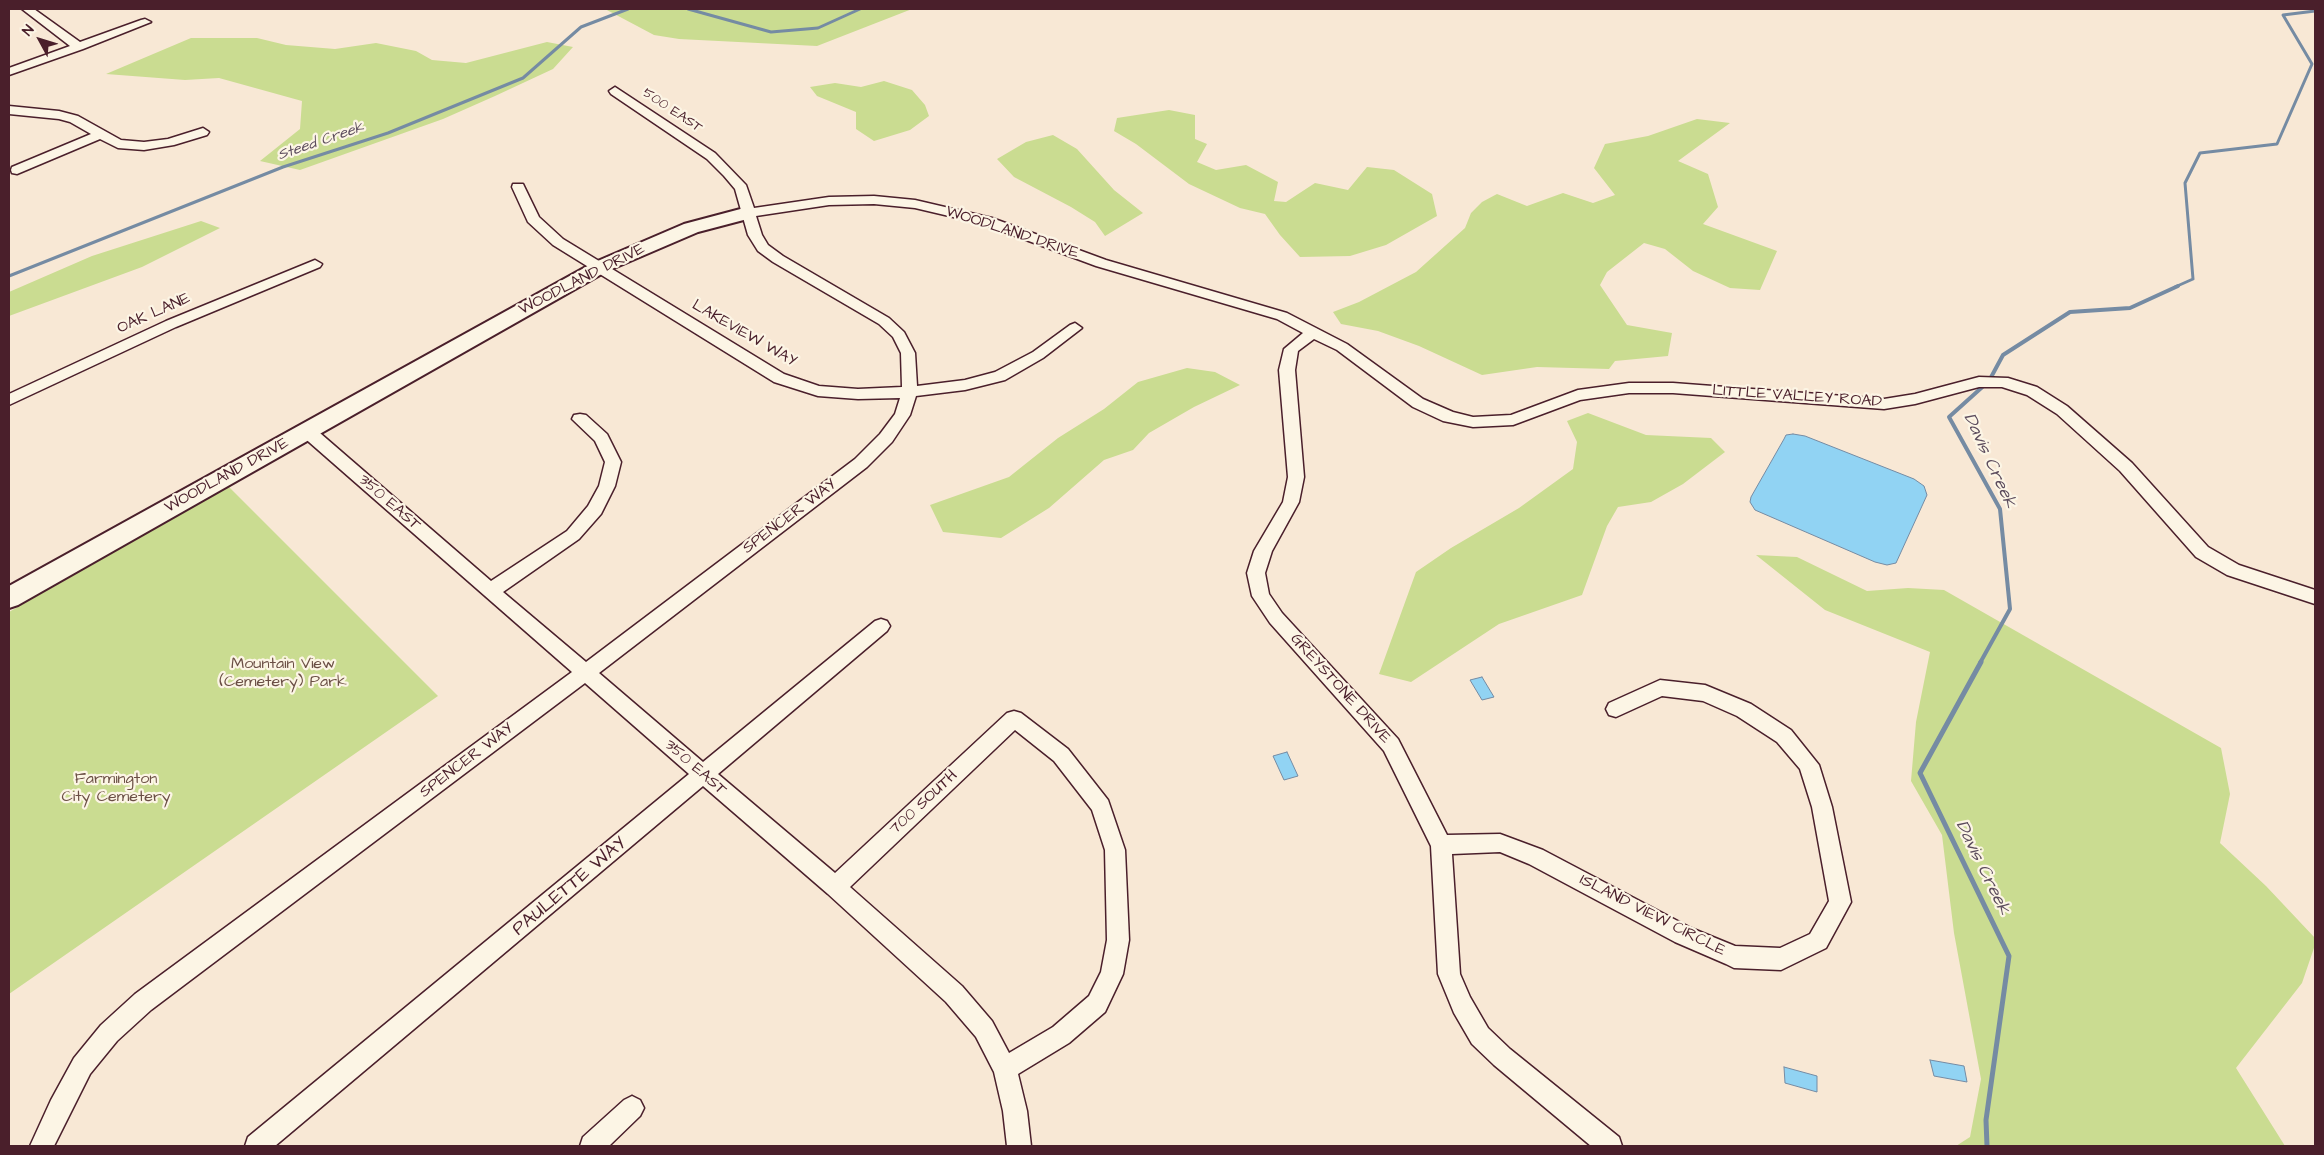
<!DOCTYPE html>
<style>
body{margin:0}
#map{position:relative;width:2324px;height:1155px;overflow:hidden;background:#f8e8d5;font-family:"Architects Daughter",sans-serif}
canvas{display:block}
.frame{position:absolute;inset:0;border:10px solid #4a1f2b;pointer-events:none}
.north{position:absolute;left:15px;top:15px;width:50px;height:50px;-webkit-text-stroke:4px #fcf5e5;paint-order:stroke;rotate:309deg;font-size:14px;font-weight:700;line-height:20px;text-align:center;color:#4a1f2b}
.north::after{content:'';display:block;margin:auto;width:18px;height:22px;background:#4a1f2b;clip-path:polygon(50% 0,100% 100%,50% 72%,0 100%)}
</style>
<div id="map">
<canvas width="2324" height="1155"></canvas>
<div class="frame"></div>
<div class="north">N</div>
</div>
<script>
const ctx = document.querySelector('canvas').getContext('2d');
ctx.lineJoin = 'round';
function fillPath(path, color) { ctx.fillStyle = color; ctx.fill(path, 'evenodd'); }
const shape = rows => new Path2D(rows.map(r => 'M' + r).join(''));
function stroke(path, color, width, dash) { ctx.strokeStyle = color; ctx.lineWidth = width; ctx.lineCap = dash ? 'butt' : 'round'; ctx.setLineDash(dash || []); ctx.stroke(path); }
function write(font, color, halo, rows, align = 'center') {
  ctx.font = font + ' "Architects Daughter",sans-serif'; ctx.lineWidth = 4.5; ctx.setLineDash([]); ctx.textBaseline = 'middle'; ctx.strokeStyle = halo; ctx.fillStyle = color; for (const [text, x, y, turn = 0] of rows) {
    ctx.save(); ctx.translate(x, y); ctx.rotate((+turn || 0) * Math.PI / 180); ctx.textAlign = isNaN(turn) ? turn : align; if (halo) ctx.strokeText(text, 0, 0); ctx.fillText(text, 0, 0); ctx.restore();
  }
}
fillPath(shape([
 [605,9,912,9,817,46,679,39,654,35],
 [191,38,257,38,286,45,335,49,376,43,416,51,432,60,466,63,547,42,573,47,553,69,495,96,443,119,300,170,260,161,300,129,302,101,219,78,185,80,106,74],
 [884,81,912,90,925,105,929,116,910,130,874,141,856,129,856,112,817,96,810,87,835,83,861,87],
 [1169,110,1195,115,1195,139,1207,144,1197,162,1216,170,1246,165,1278,182,1274,201,1286,202,1315,183,1348,190,1367,167,1394,170,1432,194,1437,216,1386,245,1350,256,1300,257,1280,235,1265,214,1240,208,1189,184,1136,144,1114,131,1117,118],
 [1697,119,1730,123,1678,161,1708,174,1718,207,1703,224,1777,251,1760,290,1730,288,1693,271,1665,249,1644,243,1607,272,1600,285,1627,325,1672,333,1668,356,1615,361,1609,369,1537,367,1482,375,1419,346,1378,331,1341,324,1333,312,1359,302,1416,272,1465,228,1471,213,1482,202,1497,194,1527,206,1563,193,1593,203,1615,195,1594,168,1605,144,1648,136],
 [1053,135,1077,149,1114,190,1143,213,1105,236,1095,222,1071,207,1014,177,997,159,1026,142],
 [201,221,220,228,142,267,9,316,9,292,92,256],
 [1187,368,1215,372,1240,385,1194,407,1149,433,1133,450,1104,460,1049,508,1001,538,943,532,930,505,1009,477,1058,438,1104,409,1138,382],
 [1588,413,1646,435,1711,438,1725,452,1683,484,1651,502,1618,507,1607,526,1582,595,1499,624,1411,682,1379,674,1416,572,1451,548,1519,508,1573,469,1577,442,1567,421],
 [229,487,438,696,9,994,9,612],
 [1756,555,1797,557,1867,591,1908,588,1944,590,2221,748,2230,794,2220,843,2266,886,2315,938,2315,945,2302,983,2236,1068,2285,1146,1956,1146,1970,1137,1981,1079,1954,933,1942,835,1911,781,1916,722,1930,652,1825,610]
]), '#cadc91');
const water = shape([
 [1793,434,1805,436,1914,479,1924,486,1927,495,1896,563,1887,565,1875,562,1755,510,1750,502,1751,497,1784,439,1786,435,1793,434],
 [1482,677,1494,697,1482,700,1470,680,1482,677],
 [1287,752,1298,776,1284,780,1273,756,1287,752],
 [1930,1060,1964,1066,1967,1082,1934,1076,1930,1060],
 [1784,1067,1817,1076,1817,1092,1785,1083,1784,1067]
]);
fillPath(water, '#91d3f3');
stroke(water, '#758ba3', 1);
stroke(shape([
 [688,9,771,32,818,28,860,9],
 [9,276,283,167,388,133,523,78,581,27,628,9],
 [2175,287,2193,279,2185,183,2200,153,2277,144,2312,64,2283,15,2315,11]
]), '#758ba3', 3);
stroke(shape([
 [1980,663,2010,609,2000,509,1949,417,1989,381,2003,355,2070,312,2130,308,2178,286]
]), '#758ba3', 4);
stroke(shape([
 [1981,662,1920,773,2009,956,1986,1120,1987,1146]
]), '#758ba3', 5);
const street = shape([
 [22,9,34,9,80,42,141,20,145,19,151,22,83,49,9,75,9,68,70,46,22,9],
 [615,87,715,153,746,185,754,208,829,197,874,196,915,200,992,218,1106,260,1287,313,1347,344,1423,399,1453,412,1473,417,1511,415,1578,390,1629,383,1673,383,1884,399,1915,394,1979,377,2008,378,2037,387,2067,406,2132,463,2208,547,2239,565,2315,590,2315,604,2227,575,2196,557,2120,471,2057,414,2027,395,2002,387,1979,387,1915,404,1884,409,1673,393,1629,393,1580,400,1513,425,1473,427,1443,421,1413,407,1337,350,1314,339,1298,351,1295,370,1304,477,1299,502,1272,551,1265,573,1269,594,1282,613,1398,739,1447,835,1500,834,1543,850,1691,928,1735,946,1780,948,1810,934,1829,901,1812,807,1800,769,1777,742,1737,716,1703,701,1662,696,1616,717,1609,715,1606,709,1609,703,1660,680,1705,685,1751,704,1791,730,1819,765,1832,807,1851,902,1826,948,1781,970,1734,968,1726,964,1675,942,1529,864,1500,852,1452,854,1460,974,1470,997,1488,1028,1510,1049,1619,1137,1622,1146,1591,1146,1494,1065,1472,1044,1454,1013,1438,974,1431,846,1384,751,1270,623,1252,596,1247,573,1254,551,1283,502,1288,477,1279,370,1284,349,1303,333,1277,319,1096,266,983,224,915,208,874,204,829,205,756,216,762,235,768,245,783,256,889,318,904,332,915,353,917,386,965,380,995,372,1033,352,1070,325,1075,323,1082,328,1043,358,1005,380,965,390,916,396,910,415,892,442,867,467,599,673,703,762,875,621,881,619,887,621,890,626,887,631,718,774,835,873,1007,713,1014,711,1021,713,1068,749,1108,800,1125,850,1129,940,1123,974,1105,1012,1069,1043,1018,1074,1027,1111,1031,1146,1007,1146,1003,1111,994,1072,976,1037,946,1002,828,894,703,786,275,1146,245,1146,248,1137,689,774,585,683,151,1010,117,1041,90,1074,54,1146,30,1146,51,1100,74,1058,101,1025,135,994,572,672,301,435,299,431,301,427,313,427,491,581,567,531,588,506,599,486,605,462,595,441,572,419,574,415,580,414,586,415,607,434,621,462,615,486,601,514,579,539,503,592,586,662,855,459,880,434,895,414,900,398,858,399,818,396,774,382,553,245,528,222,512,187,513,184,523,184,539,217,563,239,784,374,819,386,858,389,902,387,901,353,893,337,879,324,773,262,758,251,748,235,735,189,724,176,707,159,611,94,609,91,615,87],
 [1015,730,1054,761,1092,810,1105,850,1107,940,1101,972,1089,996,1053,1027,1009,1053,992,1021,962,986,850,887,1015,730],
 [9,106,59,111,78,116,121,140,144,142,168,139,203,128,209,132,207,135,174,145,144,150,118,148,100,139,17,174,12,173,11,170,12,167,91,134,70,122,59,119,9,114,9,106],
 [315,260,322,264,320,267,176,327,9,405,9,394,166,321,315,260],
 [632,1096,640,1100,644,1108,640,1116,609,1146,580,1146,583,1137,624,1100,632,1096]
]);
const secondary = shape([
 [748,207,755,209,757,213,755,217,698,232,607,271,18,605,9,608,9,586,593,263,684,224,748,207]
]);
stroke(street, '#4a1f2b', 3);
stroke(secondary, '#4a1f2b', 4);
fillPath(street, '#fcf5e5');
fillPath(secondary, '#fcf5e5');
write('14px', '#4a1f2b', '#fcf5e5', [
 ["500 EAST",672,111,34]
]);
write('italic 15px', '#5c4c5d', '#fcf5e5', [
 ["Steed Creek",321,142,-19]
]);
write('16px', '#4a1f2b', '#fcf5e5', [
 ["WOODLAND DRIVE",1012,233,18],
 ["WOODLAND DRIVE",582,280,-27],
 ["OAK LANE",154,314,-24],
 ["LAKEVIEW WAY",744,334,30],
 ["LITTLE VALLEY ROAD",1797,397,4],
 ["WOODLAND DRIVE",227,476,-29],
 ["350 EAST",389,503,41],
 ["SPENCER WAY",790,517,-37],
 ["GREYSTONE DRIVE",1340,689,48],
 ["SPENCER WAY",467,761,-37],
 ["350 EAST",695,768,41],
 ["700 SOUTH",924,803,-43],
 ["ISLAND VIEW CIRCLE",1652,916,27]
]);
write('16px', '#6a4e44', '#fcf5e5', [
 ["Mountain View",283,665],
 ["(Cemetery) Park",283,683],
 ["Farmington",116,780],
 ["City Cemetery",116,798]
]);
write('italic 18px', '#5c4c5d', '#fcf5e5', [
 ["Davis Creek",1989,461,65],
 ["Davis Creek",1982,868,64]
]);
write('19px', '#4a1f2b', '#fcf5e5', [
 ["PAULETTE WAY",570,887,-40]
]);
</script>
